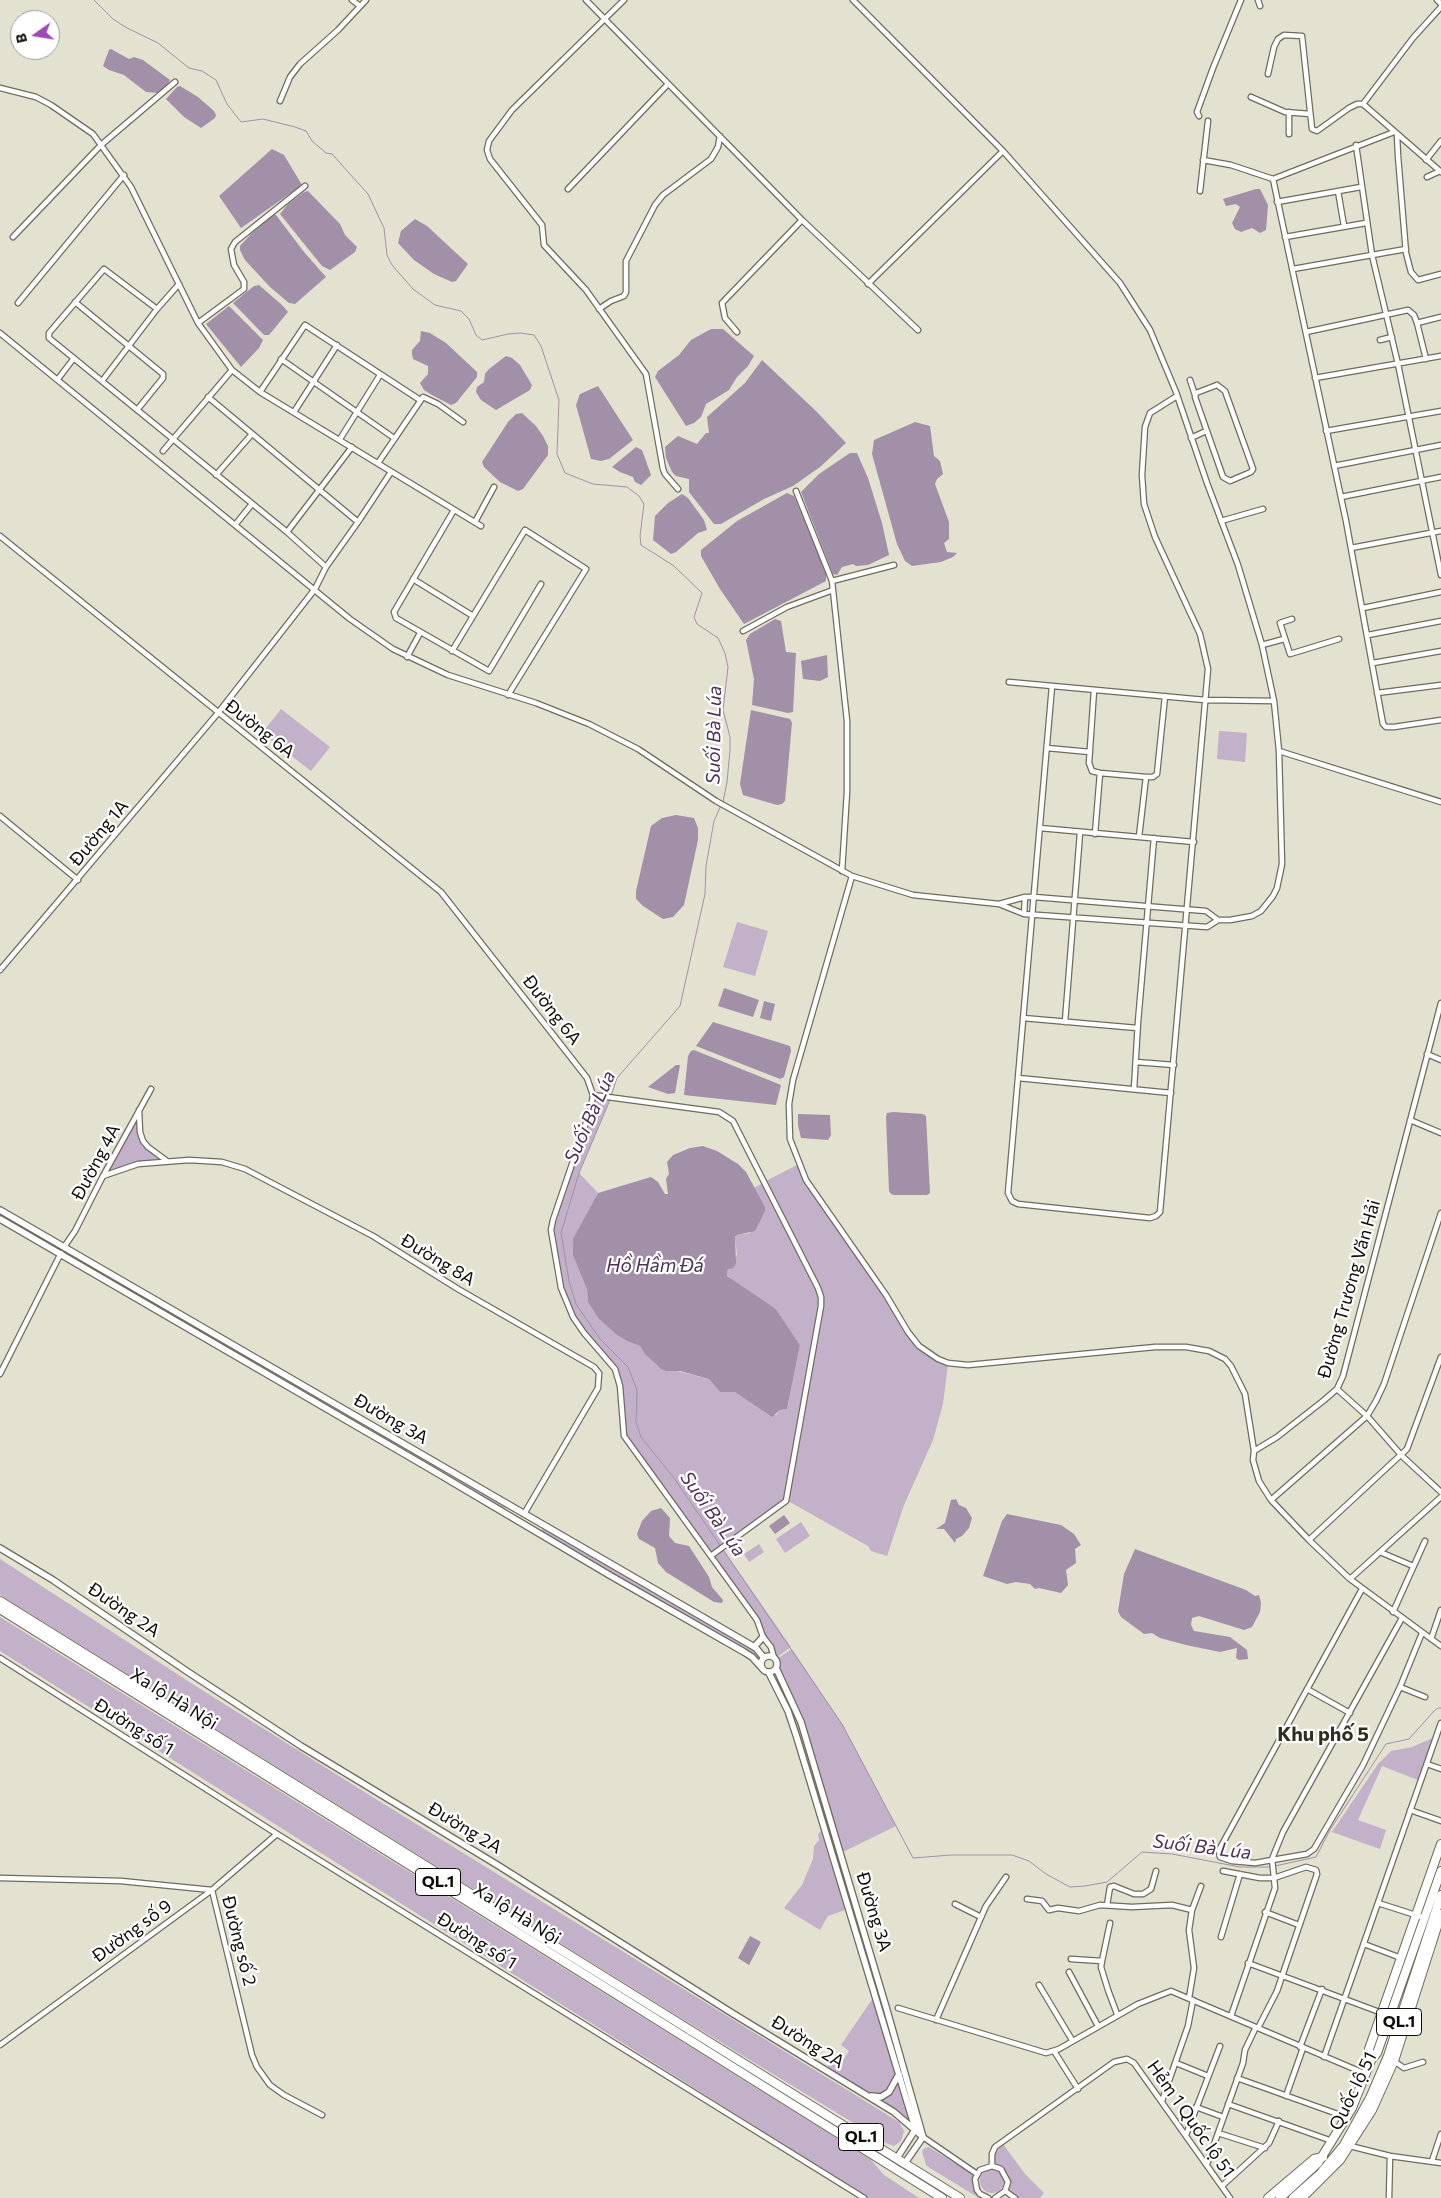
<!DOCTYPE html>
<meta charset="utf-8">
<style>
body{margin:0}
#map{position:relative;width:1441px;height:2198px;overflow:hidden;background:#e3e1cf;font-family:Commissioner,sans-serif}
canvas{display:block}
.north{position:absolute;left:10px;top:10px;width:50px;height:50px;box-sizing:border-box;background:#fff;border:1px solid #9e9e9b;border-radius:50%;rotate:257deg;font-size:14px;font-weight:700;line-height:20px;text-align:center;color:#0d0c06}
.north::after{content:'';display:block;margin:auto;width:18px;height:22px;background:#9e4ab8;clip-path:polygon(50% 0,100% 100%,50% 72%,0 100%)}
</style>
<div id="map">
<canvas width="1441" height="2198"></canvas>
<div class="north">B</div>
</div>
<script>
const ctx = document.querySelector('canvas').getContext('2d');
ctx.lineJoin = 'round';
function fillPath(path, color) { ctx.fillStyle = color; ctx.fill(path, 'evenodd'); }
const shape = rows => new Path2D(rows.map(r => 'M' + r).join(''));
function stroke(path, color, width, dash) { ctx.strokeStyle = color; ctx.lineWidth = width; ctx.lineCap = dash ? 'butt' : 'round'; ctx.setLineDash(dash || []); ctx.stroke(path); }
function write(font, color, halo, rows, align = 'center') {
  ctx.font = font + ' Commissioner,sans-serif'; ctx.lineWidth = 4.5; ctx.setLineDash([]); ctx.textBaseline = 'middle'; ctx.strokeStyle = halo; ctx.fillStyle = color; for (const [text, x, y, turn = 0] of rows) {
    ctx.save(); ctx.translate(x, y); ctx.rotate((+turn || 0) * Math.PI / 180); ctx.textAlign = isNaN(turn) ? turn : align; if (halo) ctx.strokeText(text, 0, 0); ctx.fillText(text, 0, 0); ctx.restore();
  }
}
fillPath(shape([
 [281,709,330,747,311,771,262,733],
 [1219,731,1247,733,1245,762,1217,759],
 [737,922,768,931,755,976,723,967],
 [595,1097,610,1099,579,1173,598,1193,583,1223,588,1302,598,1318,627,1341,640,1346,657,1366,709,1379,720,1392,735,1392,754,1403,767,1414,776,1415,780,1410,787,1409,800,1345,776,1309,733,1281,726,1274,727,1270,731,1269,737,1254,735,1238,737,1235,750,1233,765,1207,754,1188,763,1183,823,1297,766,1181,797,1165,821,1206,918,1347,937,1360,948,1364,943,1404,933,1440,904,1505,887,1556,871,1551,868,1546,788,1501,721,1546,791,1647,777,1657,769,1654,763,1628,758,1619,626,1435,622,1386,617,1368,585,1331,575,1316,563,1287,553,1231],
 [137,1116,141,1142,146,1149,162,1160,130,1164,107,1172],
 [84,1261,467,1483,506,1507,505,1509,83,1264],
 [801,1522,810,1536,785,1553,776,1539],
 [543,1528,754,1651,760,1658,759,1660,753,1654,541,1531],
 [759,1544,764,1552,749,1562,744,1554],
 [0,1559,194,1685,366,1793,899,2122,904,2131,901,2141,894,2146,888,2144,681,2018,0,1595],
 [0,1617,870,2159,884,2175,919,2198,869,2198,0,1651],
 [792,1649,842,1724,896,1826,843,1852,804,1722,780,1668,778,1658],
 [776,1673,798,1723,834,1842,831,1843,800,1737,791,1710,773,1675],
 [1433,1738,1418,1780,1382,1766,1358,1820,1386,1830,1380,1849,1332,1832,1378,1764,1391,1751,1412,1747],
 [821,1831,845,1910,828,1916,820,1930,784,1908,802,1885,813,1859,814,1846,819,1840,818,1834],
 [835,1845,883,2008,900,2067,832,1846],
 [873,1998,896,2076,892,2086,883,2095,869,2094,827,2068,835,2055,843,2060,849,2051,841,2045],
 [898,2081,909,2121,878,2099,890,2094],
 [1003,2144,1025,2174,1044,2193,1040,2198,1019,2198,1007,2191,1010,2181,1006,2171,994,2164,994,2154],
 [929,2147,972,2174,975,2190,983,2198,979,2198,930,2168,926,2165,922,2151,925,2148],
 '980 2181a12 12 0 1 1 24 0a12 12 0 1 1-24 0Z'
]), '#c3b0c9');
fillPath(shape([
 [111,49,129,59,134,57,143,60,170,80,168,84,159,93,146,92,124,75,109,70,103,66,109,50],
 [180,86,198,97,214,111,216,115,215,118,201,128,184,117,166,99,177,87],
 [272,149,284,155,302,185,241,228,219,196],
 [1256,189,1260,189,1268,205,1266,230,1260,233,1252,228,1241,232,1235,229,1232,223,1240,207,1236,204,1226,206,1223,199],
 [308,191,340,224,345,235,357,247,355,252,330,270,322,266,280,214,288,204,304,192],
 [272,215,276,215,304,252,326,277,295,304,289,303,270,287,245,260,240,250,240,246,251,234],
 [415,219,427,226,468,264,456,281,452,282,434,274,414,260,398,243,401,231],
 [259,285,282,305,288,312,269,335,264,335,233,303,254,286],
 [229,306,263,340,259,348,241,367,206,324],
 [711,329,723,329,754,356,748,366,737,377,729,390,706,404,701,417,694,423,686,426,655,377,658,371,679,355,691,340],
 [421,331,430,333,446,343,477,372,477,377,456,403,451,405,432,395,424,390,420,383,428,374,428,366,413,359,412,354,412,350,420,341],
 [506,356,512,358,520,365,532,385,530,390,496,410,481,400,476,392,477,387,484,382,485,374,489,369],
 [762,360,817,412,846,443,820,467,793,486,764,499,721,524,714,524,689,492,689,479,676,476,672,472,666,458,665,447,678,436,697,444,706,433,709,433,707,417,745,383],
 [598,386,633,440,609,459,601,461,591,459,576,405,580,394],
 [522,413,536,426,543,436,548,446,548,455,523,489,518,491,500,482,484,467,482,462,508,422,516,414],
 [915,422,930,426,934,456,940,461,943,474,937,479,935,484,949,522,949,539,944,543,947,552,957,553,953,557,941,562,912,566,905,561,897,544,872,454,874,440],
 [636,447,642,450,651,475,641,485,635,482,633,477,620,472,612,467],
 [850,453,857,453,868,478,882,523,889,555,868,565,856,566,853,564,842,567,837,575,833,574,801,492,819,474],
 [787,493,794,496,826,572,826,581,744,624,720,589,701,556,701,550,737,521],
 [682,494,688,498,704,520,707,530,698,533,676,552,671,554,653,540,655,516,668,503],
 [775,619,781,621,786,652,796,653,793,712,788,713,752,705,754,679,746,640,750,634],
 [827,655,828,677,820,681,803,679,801,661],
 [751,710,790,719,792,723,785,801,782,804,777,805,743,795,740,784],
 [676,815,694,818,698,828,698,840,684,905,673,917,663,919,643,906,636,899,636,891,651,826,662,818],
 [724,988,759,1000,753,1017,718,1006],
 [764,1001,775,1004,771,1021,760,1018],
 [713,1022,790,1046,791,1051,784,1077,780,1079,696,1046],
 [694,1050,781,1085,776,1105,684,1095,688,1056,691,1051],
 [676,1065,680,1065,675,1093,668,1094,648,1087],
 [893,1112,923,1114,926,1116,930,1193,927,1195,894,1195,891,1194,889,1191,886,1117,887,1113],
 [798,1114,830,1115,831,1135,828,1140,801,1138,798,1125],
 [703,1146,717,1151,738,1164,746,1172,765,1207,765,1211,755,1231,737,1235,735,1237,736,1264,733,1268,727,1270,727,1276,776,1309,800,1345,787,1409,780,1410,772,1417,735,1392,720,1392,709,1379,680,1371,666,1371,661,1369,645,1354,640,1346,627,1341,616,1334,598,1318,588,1302,587,1289,573,1255,573,1239,598,1193,651,1177,658,1182,665,1194,668,1194,666,1179,669,1174,667,1162,673,1155,690,1148],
 [956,1499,959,1505,966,1508,972,1518,969,1528,962,1536,956,1539,955,1543,944,1529,936,1529,945,1523,951,1500],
 [661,1508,670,1518,669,1536,675,1543,689,1546,709,1577,712,1587,723,1600,722,1603,714,1602,666,1572,658,1563,655,1548,639,1539,637,1534,642,1521,651,1511],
 [1007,1514,1061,1525,1074,1534,1081,1545,1075,1549,1076,1563,1066,1570,1068,1585,1061,1593,1039,1588,1035,1589,1030,1584,1016,1582,1007,1584,983,1576,1002,1521],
 [784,1515,790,1523,775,1534,769,1526],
 [1135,1549,1246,1590,1255,1596,1259,1595,1261,1603,1260,1612,1252,1627,1244,1630,1199,1616,1192,1618,1191,1625,1194,1631,1230,1637,1247,1650,1248,1659,1239,1660,1236,1658,1237,1648,1220,1652,1186,1645,1160,1638,1152,1633,1144,1634,1121,1617,1118,1611,1124,1574],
 [750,1936,761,1942,749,1965,738,1958]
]), '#a28fa8');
stroke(shape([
 [94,0,113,19,127,28,158,43,189,68,202,71,216,80,227,104,241,122,263,119,295,127,306,131,312,141,326,153,332,154,368,194,384,228,387,255,392,265,413,289,435,305,461,311,469,319,476,335,482,340,508,334,520,333,534,335,541,346,559,400,557,454,565,473,593,484,627,487,639,496,644,504,640,536,641,545,674,566,702,593,694,617,697,624,718,638,725,653,728,667,723,710,730,737,730,750,727,782,723,802],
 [611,1096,617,1078,680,1006,705,894,706,866,714,821,721,805],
 [610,1100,579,1173,561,1233,569,1281,576,1304,600,1339,628,1367,637,1390,636,1422,641,1437,674,1478,842,1724,913,1858,951,1855,1012,1855,1029,1861,1046,1874,1070,1887,1085,1886,1107,1882,1142,1852,1172,1854,1240,1867,1271,1867],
 [1275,1866,1316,1857,1330,1830,1386,1744,1409,1739,1434,1711,1438,1708,1441,1708]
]), '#a28fa8', 1);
const minor = shape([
 [352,0,360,6],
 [586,0,802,220,918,330],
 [624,0,512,110,489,141,487,150,490,159,542,225,544,245,586,290,646,374,663,469,665,474,678,489],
 [853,0,1003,151,1120,283,1150,330,1176,392,1207,483,1238,565,1262,645,1274,701,1279,751,1282,864,1277,888,1273,896,1261,911,1252,916,1230,920,1218,920,1206,911,1034,897,1025,897,999,904],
 [1258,0,1260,6],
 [1437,0,1441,4],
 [1268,74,1274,47,1278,39,1284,35,1302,36,1312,129,1317,131,1349,108,1357,104,1363,104,1441,172],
 [0,88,36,97,51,105,93,134,131,187,198,323,232,370,260,392,481,526],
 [1251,97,1285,112,1310,114],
 [280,101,290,77,300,64,338,30,366,0],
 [1363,104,1413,38,1441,7],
 [1289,112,1289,134],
 [1199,116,1197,112,1213,68,1241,0],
 [1397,135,1398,156,1406,253,1411,272,1418,280,1441,274],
 [1356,145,1372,255,1398,364,1441,575],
 [1203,160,1231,165,1273,179,1394,132],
 [1426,160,1441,141],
 [1427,177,1440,171],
 [1273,179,1346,521,1383,724,1386,727,1394,727,1441,720],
 [568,189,668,84],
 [1200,191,1208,121],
 [1338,191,1344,226],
 [1277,202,1361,187],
 [13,237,101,145,175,82],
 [1285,237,1366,223],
 [1293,269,1406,249],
 [868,284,1003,151],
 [75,302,163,374,163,378,137,410],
 [18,303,124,175],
 [599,309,611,301,624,296,626,292,626,261,655,205,663,195,711,159,718,147,720,136],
 [198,323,244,289,244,282,234,265,231,249,235,242,305,186],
 [1417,323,1426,359],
 [737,332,725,318,722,303,802,220],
 [1306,332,1408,310,1414,315,1417,323,1441,317],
 [0,333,350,619,393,649,448,675,536,703,589,724,638,749,716,801,852,876,913,895,999,904,1024,914,1207,927,1218,920],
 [1380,340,1392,337],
 [281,359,394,438],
 [1315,378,1441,356],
 [58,379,74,358],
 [1190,380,1195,395],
 [102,381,157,309,179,284],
 [1217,385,1225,391,1253,469,1251,472,1230,481,1223,477,1195,397,1196,393,1217,385],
 [260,392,305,325,420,400],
 [208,397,358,522,391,472],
 [294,412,337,345],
 [1326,431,1441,411],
 [1191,438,1206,431],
 [340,439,380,375],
 [163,451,232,370],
 [378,463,423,397,438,404,463,422],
 [1334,466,1441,445],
 [216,475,252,434],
 [796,491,832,581],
 [1341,497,1441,477],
 [454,510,394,612,396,618,489,671,541,584],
 [1221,521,1263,509],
 [475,522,494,487],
 [235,525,252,504],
 [287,532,352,447],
 [0,536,441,892,587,1078,593,1095,591,1108,553,1220,551,1230,561,1288,573,1317,584,1333,615,1369,620,1386,624,1436,757,1620,763,1637,771,1647,774,1658],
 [1351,548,1441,531],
 [326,567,358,522],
 [413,579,473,616],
 [1363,608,1441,592],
 [1292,619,1280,623,1290,654,1339,639],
 [743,631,787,607,833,590],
 [1368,635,1441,621],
 [1262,645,1284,639],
 [452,651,525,530,586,569,508,695],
 [407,657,420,633],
 [1373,663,1441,651],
 [1009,682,1205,700,1274,701],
 [1052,686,1008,1193,1012,1201,1018,1204,1150,1218,1156,1216,1160,1212,1208,669,1200,634,1155,537,1144,504,1142,475,1145,427,1150,413,1177,396],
 [1094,690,1089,763,1092,771,1100,773,1095,834],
 [1377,693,1441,685],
 [1047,748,1090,752],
 [1279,751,1441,802],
 [1100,773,1146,777],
 [0,816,78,880],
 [1040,828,1194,842],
 [1139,837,1146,777,1153,777,1157,774,1165,696],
 [842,871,847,792,847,721,832,581,894,565],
 [852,876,793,1080,789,1104,790,1139,806,1180,886,1295,908,1332,919,1346,938,1359,948,1363,968,1365,1155,1347,1186,1347,1209,1351,1225,1359,1231,1366,1245,1394,1254,1451],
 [1024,914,1025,897],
 [0,970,218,713,315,589,326,567,287,532,49,338,49,333,104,269,157,309],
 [1441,1003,1343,1376,1337,1389,1323,1401,1277,1437,1254,1451,1253,1460,1259,1481,1271,1500,1309,1540,1350,1579,1441,1646],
 [1023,1018,1137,1028],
 [1065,1022,1080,833],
 [1427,1054,1441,1060],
 [1136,1062,1174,1065],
 [1018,1078,1171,1093],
 [1134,1089,1138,1022,1154,838],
 [593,1095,719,1112,733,1121,818,1288,821,1297,821,1306,786,1501,712,1555],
 [139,1110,140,1132,143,1141,148,1147,167,1161],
 [1410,1120,1441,1133],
 [103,1176,138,1164,189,1160,222,1162,245,1169,373,1236,458,1289,594,1367,599,1373,598,1388,524,1514],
 [64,1247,75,1231,103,1176,151,1089],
 [0,1374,61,1253],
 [1337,1389,1367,1416,1402,1456,1441,1492],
 [1271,1500,1367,1416,1376,1401,1384,1384,1441,1213],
 [1309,1540,1407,1449,1441,1357],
 [1380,1552,1413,1566],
 [1350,1579,1441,1497],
 [1362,1589,1219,1850,1220,1857,1232,1861,1255,1863,1307,1854,1314,1849,1363,1765,1400,1687,1422,1633],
 [1393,1612,1425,1541],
 [1431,1639,1441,1610],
 [0,1658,277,1834,864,2198],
 [1400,1687,1425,1697],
 [1307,1689,1350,1713],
 [1427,1764,1441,1769],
 [1410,1810,1441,1821],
 [1223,1871,1260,1878,1274,1878,1272,1859,1283,1832,1402,1618],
 [0,1878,121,1881,212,1890,252,2055,257,2067,270,2085,284,2095,322,2115],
 [1027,1899,1042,1901,1049,1910,1058,1908,1079,1911,1100,1905,1132,1907,1172,1905,1192,1910],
 [1378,1903,1425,1918],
 [955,1904,981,1917],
 [1107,1905,1110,1887,1114,1886,1134,1894,1143,1894,1151,1889,1156,1871],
 [1265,1912,1299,1925],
 [1221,1937,1240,1874],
 [1364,1944,1401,1958],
 [1071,1959,1102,1961,1101,1967,1108,1990,1117,2014],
 [1102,1961,1110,1923],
 [1248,1963,1382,2013],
 [1069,1972,1098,2026],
 [1039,1985,1072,2040],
 [1189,1998,1194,1968,1189,1930,1192,1910,1201,1886],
 [898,2008,1046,2053,1059,2049,1138,2004,1171,1991,1366,2074],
 [1231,2016,1275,1888,1274,1878,1306,1867,1316,1870,1317,1874,1277,1991,1258,2028],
 [936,2020,986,1906,1006,1877],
 [0,2045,212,1890,277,1834],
 [1300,2047,1322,1989],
 [1054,2051,1078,2089],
 [1324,2057,1441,1723],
 [1394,2061,1404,2068,1423,2062],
 [1176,2063,1208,2076],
 [1237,2078,1346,2117],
 [1286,2096,1303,2048],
 [1162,2101,1188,2026,1193,2000],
 [1228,2104,1332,2141],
 [1196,2107,1223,2117],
 [1218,2133,1265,2148],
 [1186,2135,1220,2046],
 [923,2137,977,2174],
 [1350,2146,1390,2156,1441,2163],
 [1432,2161,1441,2134],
 [1207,2164,1243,2063,1245,2050,1256,2027],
 [992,2166,992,2154,995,2147,1114,2062,1127,2059,1134,2063,1230,2198],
 [1222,2186,1269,2143,1279,2121],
 [1005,2191,1015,2198],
 [988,2198,980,2194,977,2190,975,2179,980,2170,992,2166,1001,2169,1008,2182,1005,2191,995,2198],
 [1389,2198,1390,2156]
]);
const tertiary = shape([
 [0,1210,756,1648,764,1658],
 [0,1219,427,1467,611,1576,744,1652,752,1657,762,1668],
 [0,1548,53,1580,188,1672,301,1746,499,1866,732,2013,894,2112,923,2137],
 [754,1647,763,1637],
 '761 1664a8 8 0 1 1 16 0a8 8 0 1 1-16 0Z',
 [776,1668,801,1722,886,2007,923,2137,905,2163],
 [769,1673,788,1711,797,1738,915,2128],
 [871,2096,881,2097,889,2092,899,2074],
 [897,2158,915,2130]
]);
const primary = shape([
 [1371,2060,1369,2049,1441,1844],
 [1302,2198,1340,2160,1372,2110,1394,2061,1441,1914]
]);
const trunk = shape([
 [0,1601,960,2198],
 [0,1609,942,2198],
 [1268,2198,1314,2159,1323,2157],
 [1280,2198,1318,2163,1352,2108,1371,2060,1377,2053,1441,1871],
 [1293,2198,1320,2174,1344,2145,1370,2098,1388,2056,1441,1895]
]);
stroke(minor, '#6e6c5d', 7);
stroke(tertiary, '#6e6c5d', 8);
stroke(primary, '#6e6c5d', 10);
stroke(trunk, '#6e6c5d', 10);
stroke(minor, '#fff', 4.5);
stroke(tertiary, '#fff', 5.5);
stroke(primary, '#fff', 8);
stroke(trunk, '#fff', 8);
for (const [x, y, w] of [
 [438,1882,45],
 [1399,2022,45],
 [861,2137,45]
]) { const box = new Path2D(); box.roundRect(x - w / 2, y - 13.5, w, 27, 4); ctx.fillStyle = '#fff'; ctx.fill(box); stroke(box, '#0d0c06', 1); }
write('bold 16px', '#0d0c06', null, [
 ["QL.1",438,1882],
 ["QL.1",1399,2022],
 ["QL.1",861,2137]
]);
write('18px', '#0d0c06', '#fff', [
 ["Đường 6A",260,729,38],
 ["Đường 1A",99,833,-50],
 ["Đường 6A",552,1010,52],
 ["Đường 4A",96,1162,-62],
 ["Đường 8A",438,1260,31],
 ["Đường Trương Văn Hải",1349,1289,-74],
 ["Đường 3A",391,1419,30],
 ["Đường 2A",124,1610,34],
 ["Xa lộ Hà Nội",174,1699,32],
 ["Đường số 1",134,1727,32],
 ["Đường 2A",465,1828,31],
 ["Đường 3A",874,1912,73],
 ["Xa lộ Hà Nội",517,1914,32],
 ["Đường số 9",132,1931,-36],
 ["Đường số 2",239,1941,76],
 ["Đường số 1",477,1941,32],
 ["Đường 2A",808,2042,32],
 ["Quốc lộ 51",1353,2091,-64],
 ["Hẻm 1 Quốc lộ 51",1191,2119,55]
]);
write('italic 19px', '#4d3156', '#fff', [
 ["Suối Bà Lúa",714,735,-89],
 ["Suối Bà Lúa",590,1117,-66],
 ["Hồ Hầm Đá",655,1266],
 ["Suối Bà Lúa",713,1514,55],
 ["Suối Bà Lúa",1202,1847,7]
]);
write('bold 20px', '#302e20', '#fff', [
 ["Khu phố 5",1323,1734]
]);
</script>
